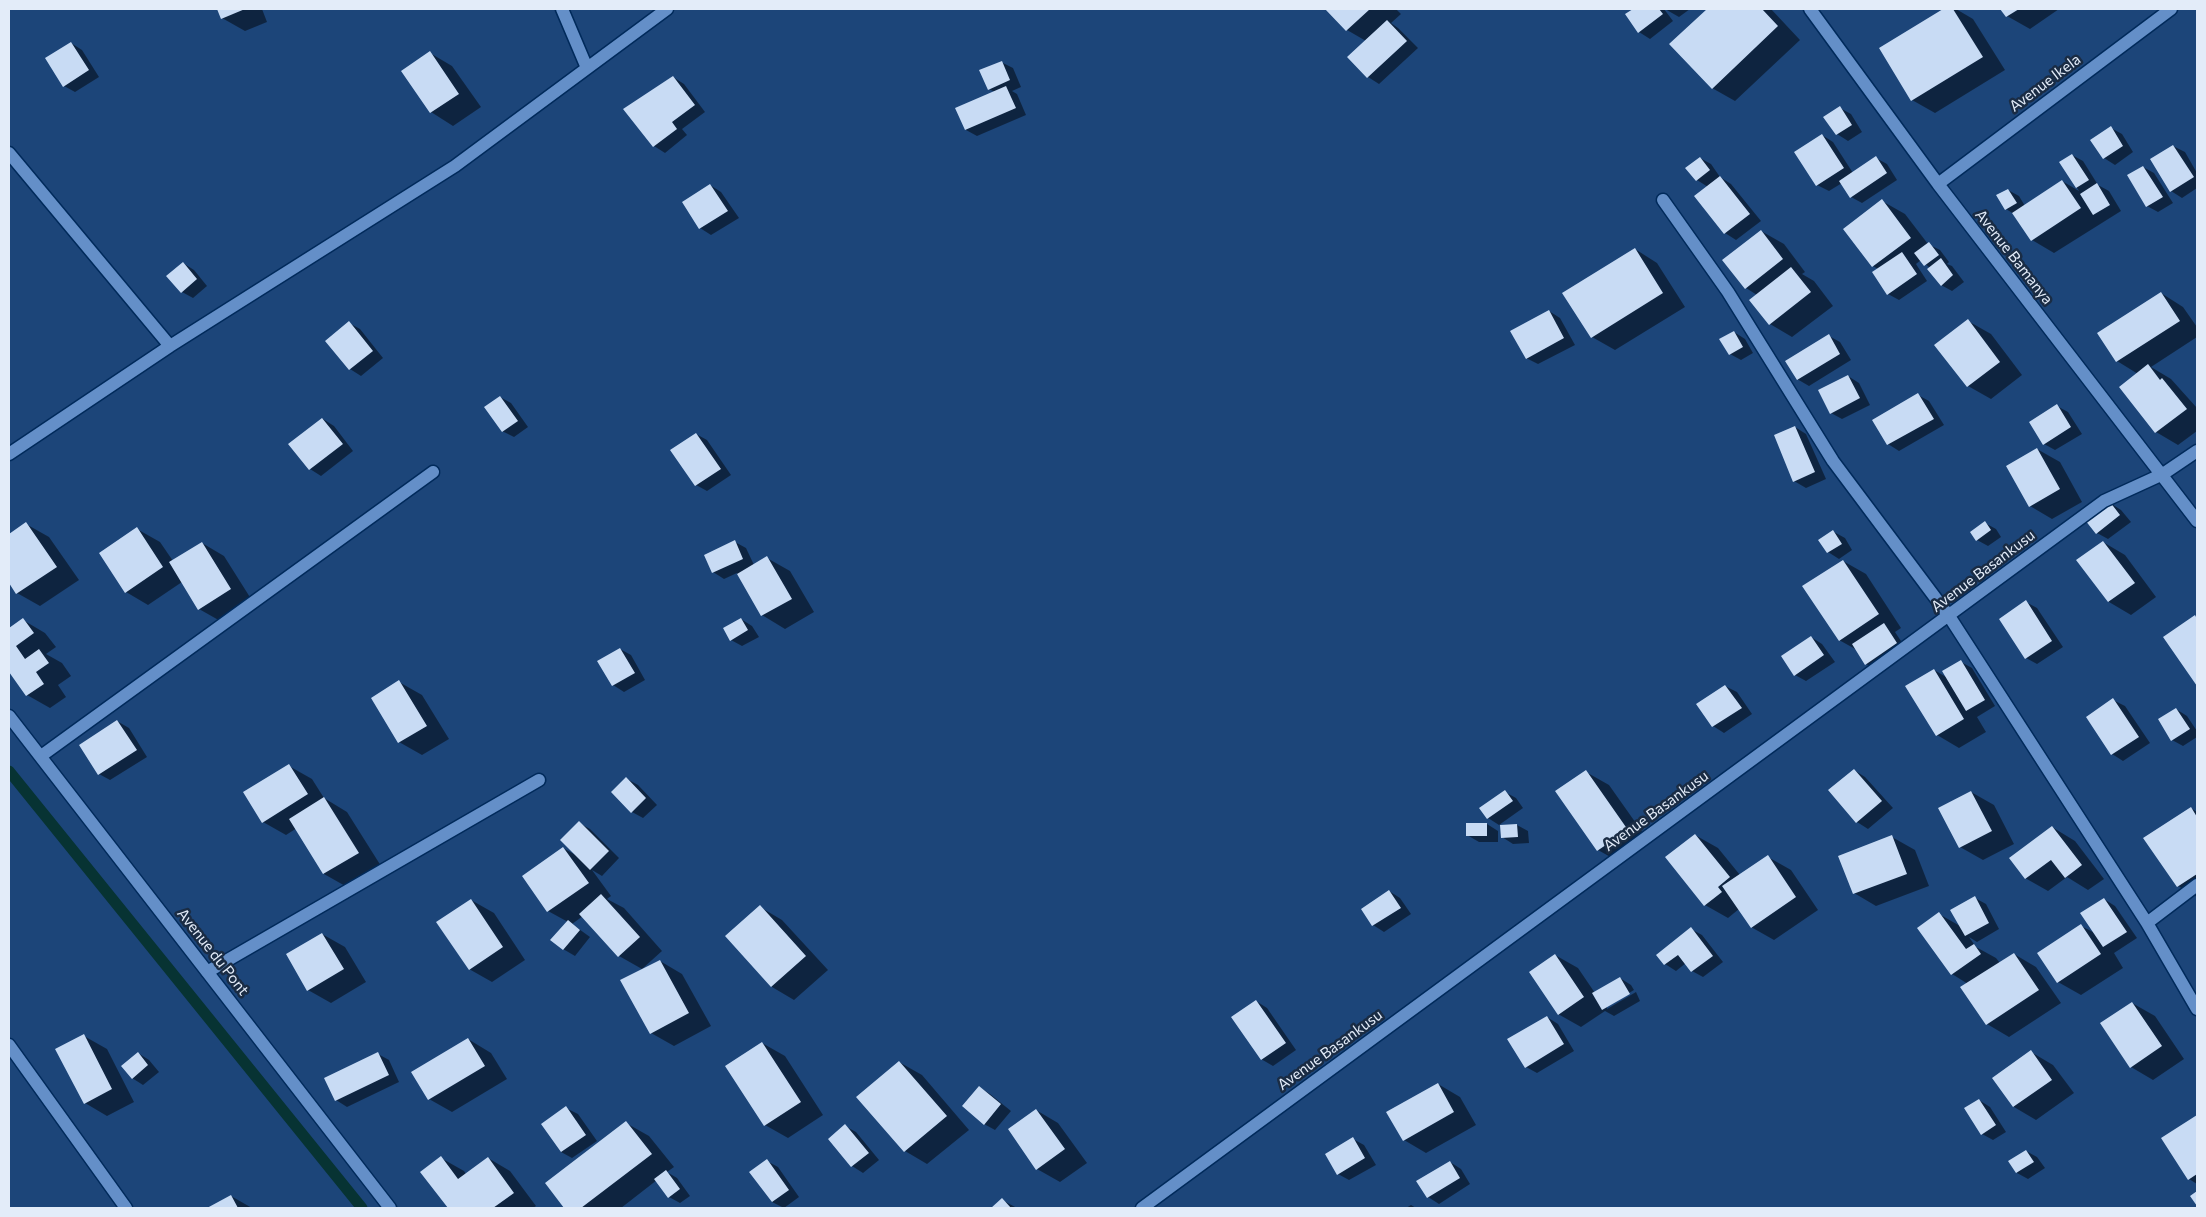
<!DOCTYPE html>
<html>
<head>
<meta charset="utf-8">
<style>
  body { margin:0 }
  #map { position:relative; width:2206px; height:1217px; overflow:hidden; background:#1c4579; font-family:Commissioner,sans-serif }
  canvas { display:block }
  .frame { position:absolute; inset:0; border:10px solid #e3ecf9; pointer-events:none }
</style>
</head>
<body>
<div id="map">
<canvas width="2206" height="1217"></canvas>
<div class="frame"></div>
</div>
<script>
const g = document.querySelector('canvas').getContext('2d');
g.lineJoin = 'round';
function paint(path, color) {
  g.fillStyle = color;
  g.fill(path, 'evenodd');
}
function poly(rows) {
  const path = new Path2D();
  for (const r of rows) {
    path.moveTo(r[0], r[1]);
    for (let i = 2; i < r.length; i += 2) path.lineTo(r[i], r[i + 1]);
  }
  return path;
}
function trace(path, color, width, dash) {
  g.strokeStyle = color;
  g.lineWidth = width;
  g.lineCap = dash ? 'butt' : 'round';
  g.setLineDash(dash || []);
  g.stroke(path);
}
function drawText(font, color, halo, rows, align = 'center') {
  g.font = font + ' Commissioner,sans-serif';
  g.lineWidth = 5;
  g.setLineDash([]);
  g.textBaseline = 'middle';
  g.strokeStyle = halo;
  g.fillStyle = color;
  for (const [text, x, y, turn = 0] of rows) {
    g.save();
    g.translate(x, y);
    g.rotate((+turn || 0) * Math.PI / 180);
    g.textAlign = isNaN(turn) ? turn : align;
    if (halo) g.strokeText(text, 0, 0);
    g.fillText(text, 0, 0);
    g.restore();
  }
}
const shadow = poly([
  [218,9,262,9,267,22,245,31,222,18],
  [1327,9,1396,9,1401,14,1391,23,1398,28,1418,48,1379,84,1368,77,1349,57,1366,41,1347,30],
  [1635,9,1664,9,1673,21,1650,39,1639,32,1627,15],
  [1665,9,1690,9,1679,17],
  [1709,9,1771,9,1800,40,1735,101,1712,88,1671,44],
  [1946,9,1956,9,1973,19,2005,70,1935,113,1912,100,1881,48],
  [2002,9,2059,9,2030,29,2007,16],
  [71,43,82,50,99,77,75,92,64,86],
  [430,53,452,66,481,107,453,126,431,112],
  [1001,62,1013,68,1021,87,1012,91,1017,94,1026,115,977,136,966,130,957,109,995,92,989,89],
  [673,77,684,84,705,112,682,129,687,135,665,153,654,146],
  [1840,108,1851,114,1862,132,1848,141,1837,134],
  [2111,128,2122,134,2133,152,2115,165,2104,158],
  [1822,135,1833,142,1853,173,1876,158,1887,164,1897,180,1862,203,1851,197,1842,183,1829,191,1817,185],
  [2173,146,2185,152,2197,173,2197,188,2182,198,2171,191],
  [2072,155,2083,161,2098,185,2109,191,2121,211,2054,253,2032,240,2014,214,2006,209,2008,190,2019,196,2025,206,2062,181,2079,191,2061,162],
  [1700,158,1711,164,1720,177,1731,184,1761,221,1736,240,1725,233,1708,187,1697,180],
  [2143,167,2154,173,2173,203,2158,212,2147,206],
  [710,185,721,192,739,218,711,235,700,228],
  [1882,201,1905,214,1928,244,1940,250,1949,262,1947,264,1952,266,1964,282,1952,291,1941,285,1930,268,1921,260,1916,264,1927,281,1899,300,1888,294,1878,269,1873,266],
  [1761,231,1784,244,1805,272,1802,274,1814,281,1833,306,1792,337,1770,324,1757,295,1746,288,1724,260],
  [1635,249,1657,263,1685,307,1615,350,1592,337],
  [183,263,194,270,207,286,193,298,182,292],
  [2161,293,2183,307,2197,327,2197,337,2151,367,2171,379,2197,408,2197,431,2178,445,2156,432,2121,387,2138,374,2117,361],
  [1549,311,1560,318,1575,345,1538,364,1526,358],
  [1968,321,1991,334,2022,375,1991,399,1968,386],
  [349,323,360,329,383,358,361,376,350,369],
  [1734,332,1745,339,1753,353,1741,360,1730,354],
  [1829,336,1840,342,1851,360,1809,386,1797,379],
  [1848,376,1859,383,1870,405,1842,419,1831,413],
  [1918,395,1929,401,1944,425,1899,451,1888,444],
  [500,397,511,403,528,427,514,437,502,431],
  [2057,406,2068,412,2082,434,2055,450,2044,444],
  [323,419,334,426,353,451,321,476,310,469],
  [1795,427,1806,434,1826,479,1806,488,1794,481],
  [696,434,707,440,731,475,707,491,696,485],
  [2037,449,2060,462,2082,502,2052,519,2030,506],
  [2110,503,2121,510,2131,522,2108,539,2097,533],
  [1985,523,1996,529,2001,537,1988,546,1977,540],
  [26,524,49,537,79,580,40,606,17,593,9,581,9,536],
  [137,529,160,542,173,561,202,543,224,556,253,602,222,622,199,609,182,582,148,605,126,592],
  [1834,532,1845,538,1852,550,1839,559,1828,552],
  [735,542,746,548,754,565,767,558,790,571,814,612,785,629,762,615,737,573,724,579,713,572],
  [2103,542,2125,555,2156,597,2131,615,2109,602,2078,560],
  [1843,561,1866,574,1901,628,1895,632,1907,650,1877,670,1866,664,1857,650,1839,640],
  [2026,602,2037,608,2063,647,2037,664,2026,658],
  [2195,617,2197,618,2197,684,2165,637],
  [741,619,752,626,759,637,742,646,731,640],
  [23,620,45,633,56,647,46,654,62,663,71,676,58,685,66,697,50,708,27,695,9,670,9,630],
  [1811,637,1822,644,1835,662,1806,681,1795,675],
  [620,649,631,655,645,680,624,692,613,685],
  [1961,662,1972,668,1995,706,1977,717,1986,732,1959,748,1937,735,1934,670,1948,678],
  [399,682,422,695,449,739,422,755,399,742],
  [1725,686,1737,692,1752,714,1724,733,1713,726,1698,704],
  [2113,700,2125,706,2150,743,2123,761,2112,754,2087,718],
  [2176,709,2187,716,2197,731,2197,737,2183,746,2172,740],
  [117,721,129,728,147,757,110,780,99,774],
  [289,766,312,779,324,798,347,812,381,866,347,887,324,874,297,828,286,835,263,822],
  [1854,770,1865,777,1893,808,1868,829,1857,822],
  [1586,772,1609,785,1650,843,1621,863,1598,850],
  [627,779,638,785,657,805,643,818,632,812],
  [1505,792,1516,798,1523,808,1499,825,1488,818],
  [1971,792,1994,805,2014,844,1983,860,1960,847],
  [2191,808,2197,812,2197,897,2178,886],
  [579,823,590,829,619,858,602,876,592,870,611,896,607,899,624,908,662,951,642,969,619,956,583,916,572,924,590,937,575,956,563,949,568,922,548,911,563,848,576,855],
  [1468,824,1487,824,1498,831,1498,842,1479,842,1467,835],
  [1517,825,1528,831,1529,843,1513,844,1502,837,1501,826],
  [2052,827,2075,841,2104,879,2088,890,2067,877,2048,891,2025,878],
  [1695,835,1718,848,1740,875,1768,857,1791,870,1818,910,1774,940,1751,927,1739,909,1728,918,1705,905,1667,857],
  [1892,837,1915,850,1929,886,1876,906,1854,893],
  [1389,891,1400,898,1411,914,1384,932,1373,925],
  [1975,898,1986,904,1999,929,1977,942,1969,937,1976,947,1996,958,2000,963,2014,954,2036,967,2061,1003,2009,1037,1987,1024,1968,984,1952,974,1939,914,1960,926],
  [2104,899,2115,906,2137,938,2114,953,2123,968,2081,995,2058,982,2081,926,2095,933],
  [471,900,494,913,525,960,492,982,469,969],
  [760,907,782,920,828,970,794,1000,772,987,727,936],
  [1691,929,1702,935,1723,962,1703,977,1692,971,1686,963,1676,971,1665,964],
  [322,934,345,947,366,982,331,1003,308,990],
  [1555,955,1578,968,1595,993,1620,978,1631,985,1634,990,1607,1006,1607,1009,1636,992,1640,1001,1614,1016,1605,1011,1581,1027,1558,1014],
  [660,961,682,974,711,1026,674,1046,651,1033],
  [1256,1001,1267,1008,1296,1050,1273,1066,1261,1059],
  [2132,1003,2155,1016,2184,1059,2153,1080,2131,1067],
  [1547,1017,1558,1024,1574,1051,1537,1073,1526,1067],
  [84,1036,107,1049,134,1102,107,1116,85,1103],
  [468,1039,491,1053,507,1079,452,1112,429,1099],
  [762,1043,785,1056,823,1115,788,1138,765,1125],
  [2031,1052,2053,1065,2074,1093,2036,1120,2014,1107,1994,1078],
  [138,1053,149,1060,159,1072,143,1085,132,1078],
  [378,1054,389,1060,399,1082,347,1107,336,1100],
  [899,1062,922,1075,969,1130,927,1164,905,1151],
  [1438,1084,1460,1097,1476,1125,1426,1153,1404,1140],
  [979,1087,990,1094,1011,1111,995,1130,984,1124],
  [1979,1100,1990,1107,2006,1132,1993,1140,1982,1134],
  [566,1108,578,1114,597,1141,572,1158,561,1152],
  [1036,1110,1058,1123,1087,1163,1060,1182,1037,1169],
  [2197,1116,2197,1184,2189,1179,2162,1138],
  [626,1123,649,1136,674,1167,667,1172,677,1178,690,1196,680,1203,669,1197,657,1180,621,1208,565,1208,546,1184],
  [845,1126,856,1132,879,1160,863,1173,852,1166,829,1139],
  [1353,1139,1364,1145,1376,1165,1349,1180,1338,1174],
  [2026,1151,2037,1157,2045,1168,2028,1179,2017,1173],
  [441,1158,464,1171,466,1174,488,1158,510,1171,536,1206,533,1208,449,1208,422,1172],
  [767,1161,778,1167,799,1197,784,1208,772,1202],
  [1450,1162,1461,1169,1470,1184,1439,1204,1428,1197],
  [231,1196,252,1208,209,1208],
  [1002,1200,1017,1208,993,1208],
  [1411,1205,1416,1208,1406,1208]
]);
const stream = poly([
  [9,771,362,1208]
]);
const building = poly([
  [217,9,245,9,221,19],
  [1325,9,1370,9,1346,31],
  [1633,9,1659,9,1663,14,1638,33,1625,14],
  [1707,9,1762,9,1778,26,1712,89,1669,44],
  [1943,9,1953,9,1983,57,1911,101,1879,48],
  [2000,9,2019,9,2006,17],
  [1387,20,1407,41,1367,78,1347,57],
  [71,42,89,70,63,87,45,58],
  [430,51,459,94,430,113,401,71],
  [1002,61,1010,80,988,90,979,70],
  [673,76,695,105,672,122,677,129,653,147,623,109],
  [1006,86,1016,108,965,130,955,108],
  [1840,106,1852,125,1836,135,1823,117],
  [2111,126,2123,146,2103,159,2090,140],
  [1822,134,1844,168,1816,186,1794,152],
  [2173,145,2194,177,2170,192,2150,159],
  [2072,154,2089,180,2076,188,2059,162],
  [1876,156,1887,173,1850,198,1839,181],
  [1700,157,1710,170,1696,181,1685,168],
  [2143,166,2163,197,2146,207,2127,175],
  [1720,176,1750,214,1724,234,1694,196],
  [2062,180,2081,208,2031,241,2012,213],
  [2097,183,2110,205,2093,215,2080,194],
  [710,184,728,211,699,229,682,202],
  [2008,189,2017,203,2005,210,1996,195],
  [1882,199,1911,238,1872,267,1843,229],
  [1761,230,1783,259,1745,289,1722,260],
  [1929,242,1939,255,1924,266,1914,253],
  [1635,248,1663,293,1591,338,1562,293],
  [1902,252,1917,274,1887,295,1872,272],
  [1941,258,1953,275,1941,286,1927,269],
  [183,262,197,279,181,293,166,276],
  [1791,267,1811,292,1769,325,1749,300],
  [2161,292,2180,321,2116,362,2097,333],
  [1549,310,1564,338,1526,359,1510,331],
  [1968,319,2000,362,1967,387,1934,345],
  [349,321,373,351,349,370,325,341],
  [1734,331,1743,347,1729,355,1719,339],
  [1829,334,1840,354,1797,380,1785,361],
  [2148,364,2160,380,2162,378,2187,409,2155,433,2119,387],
  [1848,375,1860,398,1830,414,1818,390],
  [1918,393,1934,419,1887,445,1872,420],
  [500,396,518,421,502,432,484,407],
  [2057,404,2071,427,2043,445,2029,422],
  [322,418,343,444,309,470,288,444],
  [1795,426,1815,472,1793,482,1774,435],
  [696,433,721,469,695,486,670,450],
  [2037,448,2060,489,2029,507,2006,466],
  [2110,502,2120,515,2096,534,2085,520],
  [1985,521,1991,530,1976,541,1970,532],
  [26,522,57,567,16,594,9,583,9,534],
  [137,527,163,567,125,593,99,553],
  [1833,530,1842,544,1827,553,1818,540],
  [735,540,743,559,712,573,704,555],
  [2103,541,2135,583,2108,602,2076,560],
  [202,542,231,589,198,610,169,562],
  [767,556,792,599,761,616,737,574],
  [1843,560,1879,614,1839,641,1802,586],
  [2026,600,2052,641,2025,659,1999,619],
  [2195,615,2197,619,2197,686,2163,637],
  [23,618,34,633,16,646,25,659,39,649,49,663,36,672,44,684,26,696,9,672,9,628],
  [741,618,748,630,730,641,723,628],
  [1884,623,1897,643,1865,665,1852,644],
  [1811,636,1824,655,1794,676,1781,656],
  [620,648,635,673,612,686,597,661],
  [1961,660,1985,700,1966,711,1942,671],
  [1934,669,1964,719,1936,736,1905,686],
  [399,680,427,726,398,743,371,698],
  [1725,685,1742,708,1712,727,1696,704],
  [2113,698,2139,737,2111,755,2086,717],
  [2176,708,2190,729,2171,741,2158,719],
  [117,720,137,750,98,775,79,745],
  [289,764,308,794,262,823,243,792],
  [1854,769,1882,801,1856,823,1828,790],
  [1586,770,1628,830,1597,851,1555,791],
  [626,777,646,798,631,813,611,792],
  [1505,790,1513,801,1487,819,1479,808],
  [1971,791,1992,831,1959,848,1938,808],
  [324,797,359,853,323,874,289,819],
  [2191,807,2197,817,2197,874,2177,887,2143,838],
  [579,821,609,851,590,870,560,840],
  [1466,823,1487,823,1487,836,1466,836],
  [1517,824,1518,837,1501,838,1500,825],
  [2052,826,2082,865,2065,878,2051,860,2025,879,2009,858],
  [1695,834,1730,877,1718,887,1722,892,1704,906,1665,857],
  [1892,835,1907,874,1853,894,1838,856],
  [563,847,589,883,547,912,522,876],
  [1768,855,1796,897,1751,928,1722,886],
  [1389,890,1401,908,1372,926,1361,909],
  [601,894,640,937,618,957,579,914],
  [1975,896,1989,923,1965,936,1950,910],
  [2104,898,2127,932,2103,947,2080,913],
  [471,899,503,947,469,970,436,922],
  [760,905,806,956,771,987,725,936],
  [1939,912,1966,949,1974,944,1981,954,1951,975,1917,928],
  [568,920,580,930,563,950,550,940],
  [2081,924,2101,954,2057,983,2037,953],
  [1691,927,1713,956,1691,972,1678,955,1664,965,1656,955],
  [322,933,344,969,307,991,286,954],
  [2014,953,2039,990,1986,1025,1960,987],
  [1555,954,1584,997,1558,1015,1529,972],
  [660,960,689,1013,650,1034,620,980],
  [1620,977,1630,994,1602,1010,1592,993],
  [1256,1000,1286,1043,1261,1060,1231,1017],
  [2132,1002,2162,1046,2130,1068,2100,1023],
  [1547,1016,1564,1044,1525,1068,1507,1039],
  [84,1034,112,1089,84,1104,55,1049],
  [468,1038,485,1066,428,1100,411,1072],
  [762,1042,801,1102,764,1126,725,1066],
  [2031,1050,2052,1080,2013,1107,1992,1078],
  [138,1052,148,1065,132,1079,121,1066],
  [378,1052,389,1075,335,1101,324,1078],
  [899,1061,947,1116,904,1152,856,1097],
  [1438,1083,1454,1112,1403,1141,1386,1112],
  [979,1086,1001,1104,984,1125,962,1106],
  [1979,1099,1996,1125,1981,1135,1964,1108],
  [566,1106,586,1135,561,1152,541,1124],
  [1036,1109,1065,1149,1036,1170,1008,1129],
  [2197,1115,2197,1174,2188,1180,2161,1138],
  [626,1121,652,1154,581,1208,564,1208,545,1183],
  [845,1124,869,1153,851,1167,828,1139],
  [1353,1137,1365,1158,1337,1175,1325,1154],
  [2026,1150,2034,1162,2016,1173,2008,1161],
  [441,1156,458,1179,488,1157,514,1193,493,1208,448,1208,420,1172],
  [767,1159,789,1190,772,1202,749,1172],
  [1450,1161,1460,1178,1427,1198,1416,1181],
  [666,1170,680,1189,668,1198,654,1179],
  [2197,1191,2197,1206,2190,1196],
  [231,1195,238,1208,207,1208],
  [1002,1198,1011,1208,991,1208]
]);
const lane = poly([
  [1663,200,1728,292,1833,461,1949,616],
  [41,756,433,472]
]);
const street = poly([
  [562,9,587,68],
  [1810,9,1938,184,2197,521],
  [9,153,170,346],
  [1938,184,2171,9],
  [9,454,170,346,455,166,667,9],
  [1949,616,2147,923,2197,1009],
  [9,716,390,1208],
  [2147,923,2197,885],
  [207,972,539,780],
  [9,1045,126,1208],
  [1142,1208,2104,501,2163,474,2197,451]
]);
const streetNames = [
  ["Avenue Ikela",2045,83,-37],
  ["Avenue Bamanya",2014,257,52],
  ["Avenue Basankusu",1983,571,-37],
  ["Avenue Basankusu",1656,811,-36],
  ["Avenue du Pont",213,952,52],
  ["Avenue Basankusu",1330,1050,-36]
];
paint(shadow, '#0007');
trace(stream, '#073333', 11);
paint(building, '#c8dbf4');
trace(lane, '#002a5b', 15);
trace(street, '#002a5b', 15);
trace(lane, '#648fc8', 12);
trace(street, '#648fc8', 12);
drawText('15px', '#e3ecf9', '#1a2c44', streetNames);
</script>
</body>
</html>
